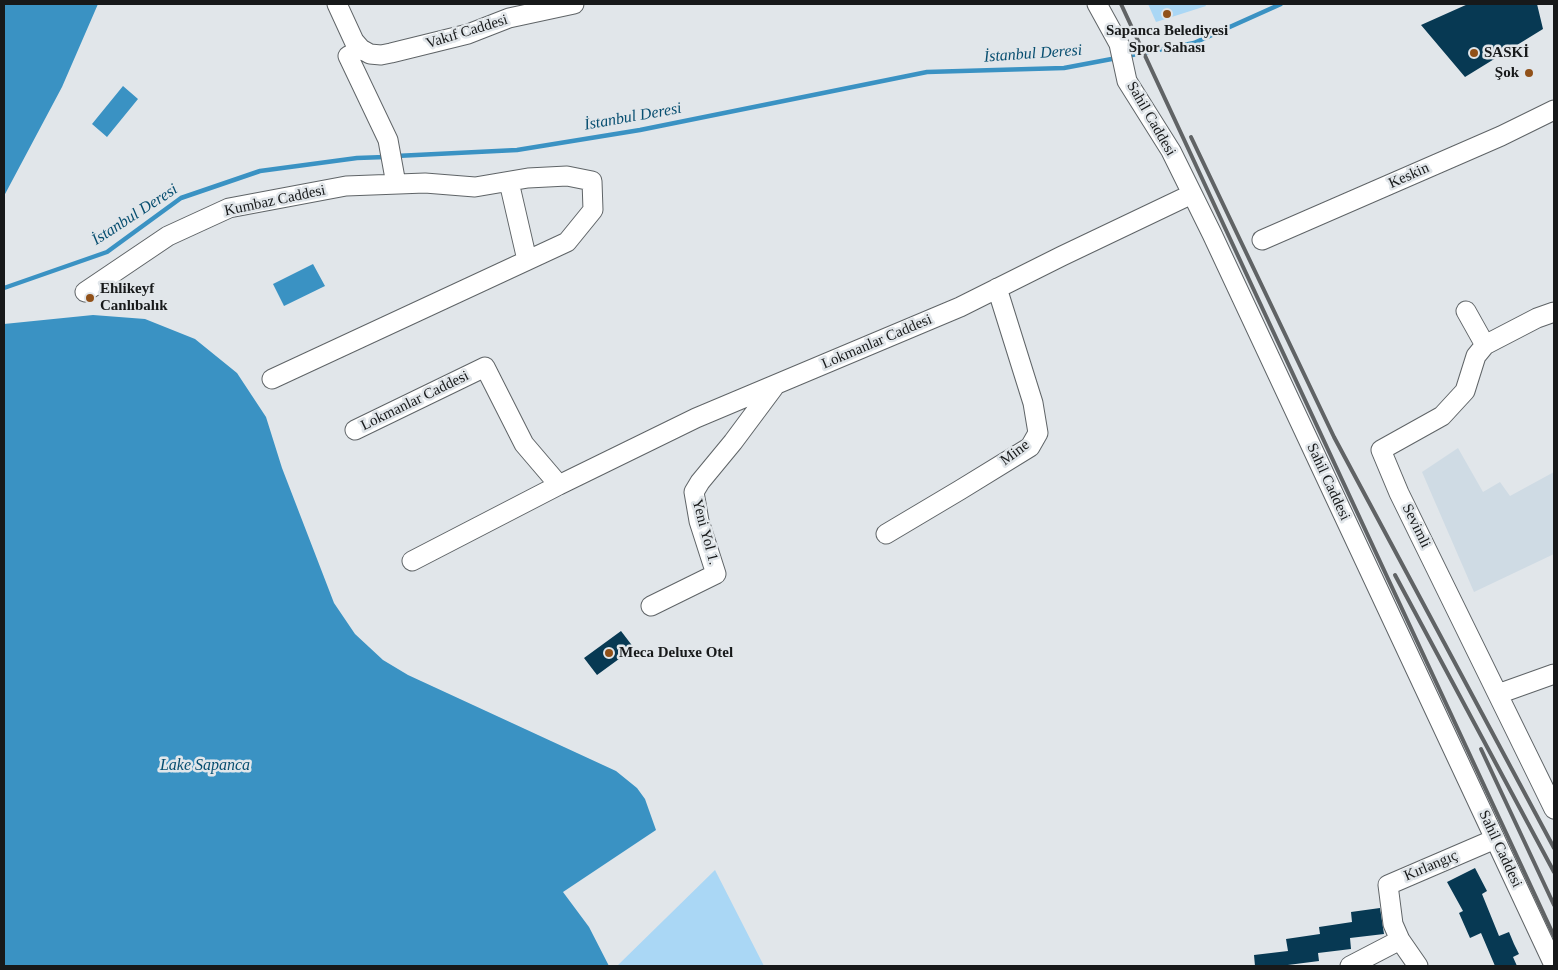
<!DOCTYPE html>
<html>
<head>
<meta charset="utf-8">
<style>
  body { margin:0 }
  #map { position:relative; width:1558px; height:970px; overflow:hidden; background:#e1e6ea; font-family:"Times New Roman",serif }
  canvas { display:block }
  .frame { position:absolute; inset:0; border:5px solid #17191a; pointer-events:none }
</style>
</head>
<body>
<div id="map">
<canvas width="1558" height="970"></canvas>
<div class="frame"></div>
</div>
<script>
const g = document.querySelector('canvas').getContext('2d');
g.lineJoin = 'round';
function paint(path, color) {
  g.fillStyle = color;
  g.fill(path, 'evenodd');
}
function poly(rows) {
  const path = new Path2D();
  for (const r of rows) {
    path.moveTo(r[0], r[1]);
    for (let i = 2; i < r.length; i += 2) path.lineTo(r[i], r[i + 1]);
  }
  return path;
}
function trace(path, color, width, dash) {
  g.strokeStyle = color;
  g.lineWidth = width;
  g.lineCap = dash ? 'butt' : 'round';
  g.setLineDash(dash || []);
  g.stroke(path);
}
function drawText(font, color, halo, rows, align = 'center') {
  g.font = font + ' "Times New Roman",serif';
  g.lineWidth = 5;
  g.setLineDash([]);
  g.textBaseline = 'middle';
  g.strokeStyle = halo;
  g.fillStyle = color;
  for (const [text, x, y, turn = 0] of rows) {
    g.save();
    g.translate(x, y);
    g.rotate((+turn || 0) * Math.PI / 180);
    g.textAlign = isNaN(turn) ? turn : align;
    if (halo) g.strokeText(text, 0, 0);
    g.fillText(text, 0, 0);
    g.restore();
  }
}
const built = poly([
  [1458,448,1483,492,1500,482,1510,496,1554,472,1554,554,1474,592,1422,472]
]);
const green = poly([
  [1148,4,1205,4,1206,6,1156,22],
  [715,870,764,966,617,966]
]);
const water = poly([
  [4,4,98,4,62,87,4,196],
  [123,86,138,99,107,137,92,124],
  [313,264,325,286,284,306,273,284],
  [93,315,145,319,195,339,237,373,266,417,282,468,334,603,355,634,383,660,408,675,616,771,637,788,645,799,656,830,563,892,589,927,609,966,4,966,4,324]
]);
const stream = poly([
  [1127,56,1194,43,1281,4],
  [396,156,517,150,640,130,927,72,1064,68,1117,58],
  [4,288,107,252,181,198,260,171,357,158,385,157]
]);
const building = poly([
  [1468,4,1537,4,1543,29,1465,77,1421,25],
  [621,631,634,648,597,675,584,658],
  [1475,868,1487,891,1482,894,1499,936,1509,932,1514,944,1519,954,1513,957,1517,966,1495,966,1481,933,1470,938,1459,913,1463,911,1447,882],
  [1380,908,1384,934,1350,938,1351,949,1318,953,1319,961,1280,966,1255,966,1254,955,1288,951,1286,939,1320,934,1319,927,1352,922,1351,912]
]);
const minor = poly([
  [337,4,354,41,361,49,370,54,381,55,391,53,468,34,509,18,574,4],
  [1097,4,1119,44,1127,81,1171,151,1212,234,1554,965],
  [361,49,348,56,388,140,396,184],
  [509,182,527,260],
  [1262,240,1501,136,1554,110],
  [85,292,168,236,229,208,346,186,425,183,475,187,528,178,567,176,592,181,593,210,567,242,272,379],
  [1466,311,1485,345],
  [1554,312,1537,318,1485,345,1476,356,1465,391,1442,416,1381,450,1399,493,1554,809],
  [355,430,485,367,524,444,559,485],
  [886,534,960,490,1030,447,1038,433,1033,403,997,288],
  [412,561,559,485,696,418,960,307,1062,256,1192,194],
  [651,606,716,574,699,521,694,492,700,482,733,442,774,387],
  [1498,694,1554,674],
  [1350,966,1400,940],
  [1418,966,1400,940,1393,924,1388,885,1495,839]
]);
const rail = poly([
  [1121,4,1554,936],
  [1191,137,1334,437,1554,848],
  [1395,575,1554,872],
  [1481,749,1554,905]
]);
const markers = [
  [1167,14,5,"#915119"],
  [1474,53,5,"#915119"],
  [1529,73,5,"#915119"],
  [90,298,5,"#915119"],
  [609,653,5,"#915119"]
];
const poiNames = [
  ["Sapanca Belediyesi",1167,31,"center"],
  ["Spor Sahası",1167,48,"center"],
  ["SASKİ",1484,53],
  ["Şok",1519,73,"right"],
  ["Ehlikeyf",100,289],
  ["Canlıbalık",100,306],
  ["Meca Deluxe Otel",619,653]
];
const streetNames = [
  ["Vakıf Caddesi",467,32,-17],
  ["Sahil Caddesi",1151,119,60],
  ["Keskin",1409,176,-24],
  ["Kumbaz Caddesi",275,201,-12],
  ["Lokmanlar Caddesi",877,342,-23],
  ["Lokmanlar Caddesi",415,401,-26],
  ["Mine",1015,453,-37],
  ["Sahil Caddesi",1328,482,65],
  ["Sevimli",1416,526,64],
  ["Yeni Yol 1.",705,532,75],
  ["Sahil Caddesi",1500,849,65],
  ["Kırlangıç",1431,866,-23]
];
const waterNames = [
  ["İstanbul Deresi",1033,54,-4],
  ["İstanbul Deresi",633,117,-10],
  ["İstanbul Deresi",135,215,-33],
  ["Lake Sapanca",205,766]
];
paint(built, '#cfdbe4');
paint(green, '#aad7f5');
paint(water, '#3a92c3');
trace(stream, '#3a92c3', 4.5);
paint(building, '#073953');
trace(minor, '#5f6467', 21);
trace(minor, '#fff', 19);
trace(rail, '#606365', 4);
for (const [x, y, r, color] of markers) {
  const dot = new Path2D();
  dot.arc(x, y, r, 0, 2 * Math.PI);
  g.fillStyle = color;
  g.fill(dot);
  trace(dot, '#e1e6ea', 2);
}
drawText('bold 15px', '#17191a', '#e1e6ea', poiNames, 'left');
drawText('15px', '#17191a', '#e1e6ea', streetNames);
drawText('italic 16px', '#074e70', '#e1e6ea', waterNames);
</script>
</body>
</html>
